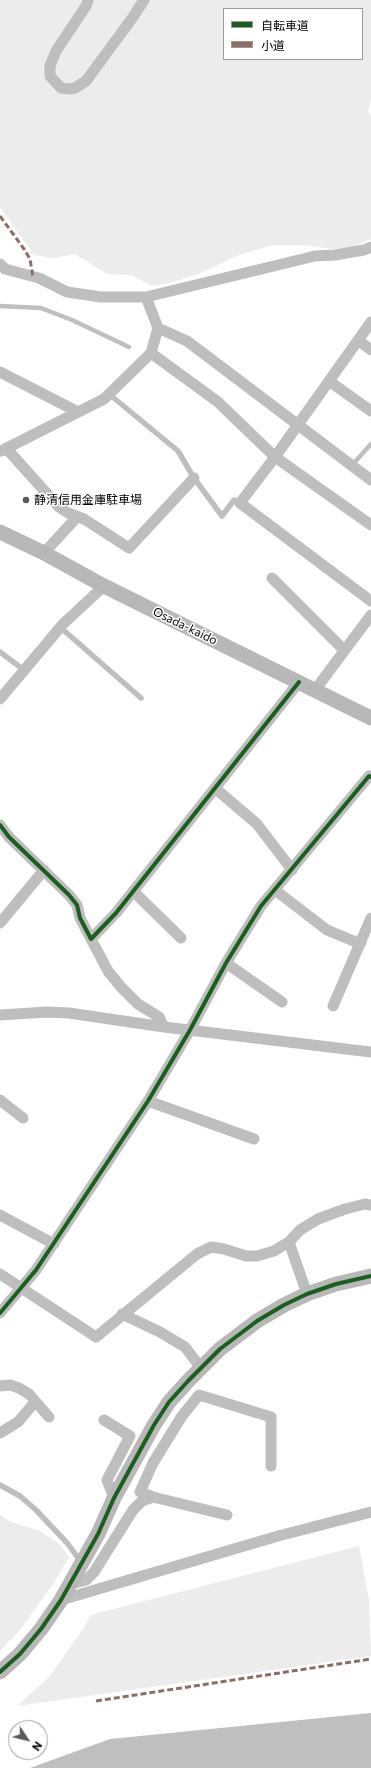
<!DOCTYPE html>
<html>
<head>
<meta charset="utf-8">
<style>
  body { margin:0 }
  #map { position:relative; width:371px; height:1768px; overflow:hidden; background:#fff; font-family:Commissioner,"Noto Sans JP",sans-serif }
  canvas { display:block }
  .legend { position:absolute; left:223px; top:8px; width:140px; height:52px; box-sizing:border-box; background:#fff; border:1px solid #999; margin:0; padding:5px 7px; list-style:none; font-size:12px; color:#000 }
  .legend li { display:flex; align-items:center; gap:8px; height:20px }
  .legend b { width:20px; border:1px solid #999 }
  .north { position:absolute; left:8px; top:1720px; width:40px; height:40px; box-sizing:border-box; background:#fff; border:1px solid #999; border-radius:50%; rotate:125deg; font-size:11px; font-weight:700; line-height:16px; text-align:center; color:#000 }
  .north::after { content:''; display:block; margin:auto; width:14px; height:18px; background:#595959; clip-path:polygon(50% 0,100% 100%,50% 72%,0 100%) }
</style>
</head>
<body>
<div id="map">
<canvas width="371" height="1768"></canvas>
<ul class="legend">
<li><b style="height:5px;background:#1b5e20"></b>自転車道</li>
<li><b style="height:5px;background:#8d6e63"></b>小道</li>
</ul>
<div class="north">N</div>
</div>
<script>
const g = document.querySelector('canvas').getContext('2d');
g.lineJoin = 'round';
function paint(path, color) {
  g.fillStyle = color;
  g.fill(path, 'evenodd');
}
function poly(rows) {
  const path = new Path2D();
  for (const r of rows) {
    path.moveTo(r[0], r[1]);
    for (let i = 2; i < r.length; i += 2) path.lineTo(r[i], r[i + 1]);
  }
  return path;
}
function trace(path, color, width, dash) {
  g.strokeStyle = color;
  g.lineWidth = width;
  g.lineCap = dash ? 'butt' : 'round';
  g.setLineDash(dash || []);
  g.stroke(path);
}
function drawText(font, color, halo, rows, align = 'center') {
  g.font = font + ' Commissioner,"Noto Sans JP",sans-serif';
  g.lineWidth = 3;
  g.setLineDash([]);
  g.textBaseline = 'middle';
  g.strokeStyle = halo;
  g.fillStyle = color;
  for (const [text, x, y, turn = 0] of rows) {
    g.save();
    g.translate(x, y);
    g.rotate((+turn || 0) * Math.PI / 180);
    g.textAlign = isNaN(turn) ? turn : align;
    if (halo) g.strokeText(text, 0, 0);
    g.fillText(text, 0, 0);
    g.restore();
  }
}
const green = poly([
  [0,0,371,0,371,98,368,111,371,117,371,239,352,247,333,249,303,245,273,245,239,255,198,274,170,283,152,286,131,275,107,274,75,254,54,258,34,255,0,207],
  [224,9,362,9,362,59,224,59],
  [0,1515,11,1522,40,1531,61,1545,69,1557,54,1583,20,1630,0,1651],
  [359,1546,369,1600,371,1656,17,1706,50,1676,86,1624,90,1615]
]);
const water = poly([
  [371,1713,371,1768,30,1768,110,1739]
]);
const stream = poly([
  [0,306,41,308,72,320,129,347],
  [354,463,371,444]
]);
const lane = poly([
  [109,394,178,451,194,478,222,516,234,500,240,503],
  [60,627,141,698],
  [0,652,24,670],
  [0,1485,20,1496,36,1510,68,1544,81,1562]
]);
const street = poly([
  [88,0,86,6,56,51,50,66,50,76,61,88,69,89,75,88,86,81,133,17,144,0],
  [0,264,5,269,39,278,67,292,101,297,146,297,315,256,335,255,364,250,371,247],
  [371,322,275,457,240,503,371,601],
  [158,328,187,341,371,480],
  [358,340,371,350],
  [151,353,218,402,275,457,371,525],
  [0,372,78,412],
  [329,381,371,411],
  [6,448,59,507,68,513,84,519,129,548,194,478],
  [1,451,104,399,151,353,158,328,146,297],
  [44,553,77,517],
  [272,578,344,650],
  [315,690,371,615],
  [0,699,63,624,104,586],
  [216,789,257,824,292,870],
  [0,825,9,837,69,895,77,905,80,918,91,939,116,913,299,682],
  [275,890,327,930,356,942,361,943],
  [133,891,181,938],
  [0,923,44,870],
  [91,939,108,971,120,986,138,1004,159,1017,164,1027],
  [226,963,282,1002],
  [333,1006,371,918],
  [0,1015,47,1012,69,1013,164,1027,371,1052],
  [0,1100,23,1118],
  [148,1101,254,1139],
  [0,1215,54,1244],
  [289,1242,307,1294],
  [0,1274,96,1337,197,1254,211,1247,224,1249,246,1256,257,1256,274,1251,289,1242,300,1230,318,1219,345,1209,365,1204,371,1205],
  [0,1313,36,1270,148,1101,190,1030,226,963,261,906,369,776,371,777],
  [122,1314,160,1332,185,1347,201,1368],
  [0,1386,10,1385,19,1388,29,1394,49,1417],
  [104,1420,130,1436,107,1480,114,1498],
  [0,1433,18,1422,35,1402],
  [153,1497,140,1492,153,1463,169,1437,182,1416,199,1395,271,1417,271,1466],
  [71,1584,86,1580,94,1572,133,1510,142,1501,153,1497,227,1515],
  [61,1600,278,1536,371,1512]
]);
const secondary = poly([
  [0,532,44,553,104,586,371,718],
  [0,1672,20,1654,41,1629,61,1600,98,1534,114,1498,154,1425,169,1402,188,1381,220,1349,257,1321,284,1305,307,1294,336,1284,371,1276]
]);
const quiet = poly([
  [0,216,24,249,30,259,33,277],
  [96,1701,371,1659]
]);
const cycleway = poly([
  [0,825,9,837,69,895,77,905,80,918,91,939,116,913,299,682],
  [0,1313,36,1270,148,1101,190,1030,226,963,261,906,369,776,371,777],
  [0,1672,20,1654,41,1629,61,1600,98,1534,114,1498,154,1425,169,1402,188,1381,220,1349,257,1321,284,1305,307,1294,336,1284,371,1276]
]);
const markers = [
  [26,500,4,"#595959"]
];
const poiNames = [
  ["静清信用金庫駐車場",34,500]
];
const streetNames = [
  ["Osada-kaido",185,626,26]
];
paint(green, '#ececec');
paint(water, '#bfbfbf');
trace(stream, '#bfbfbf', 4.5);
trace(lane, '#bebebe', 5.5);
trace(street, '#bebebe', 11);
trace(secondary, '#b8b8b8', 15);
trace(quiet, '#8d6e63', 3, [6, 3]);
trace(cycleway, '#1b5e20', 4);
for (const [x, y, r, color] of markers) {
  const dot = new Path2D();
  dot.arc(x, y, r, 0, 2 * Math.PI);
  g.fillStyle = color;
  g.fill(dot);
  trace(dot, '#fff', 1.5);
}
drawText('12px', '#000', '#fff', poiNames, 'left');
drawText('12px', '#000', '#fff', streetNames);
</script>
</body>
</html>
